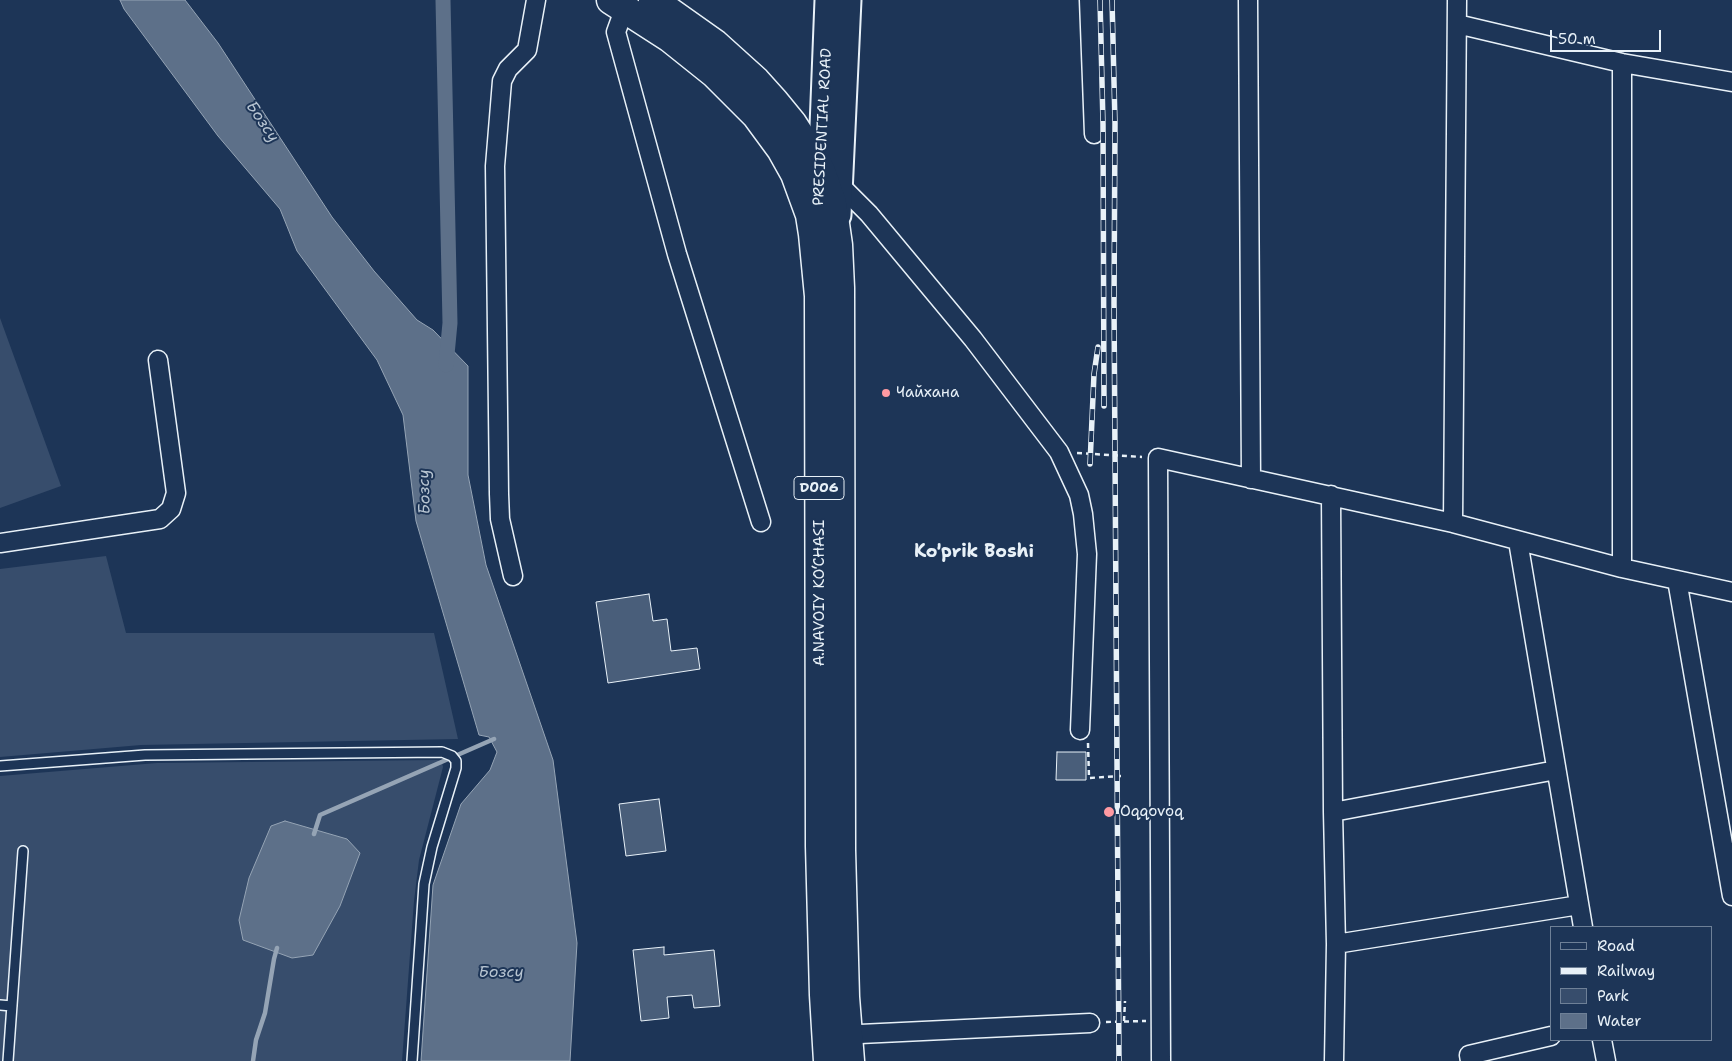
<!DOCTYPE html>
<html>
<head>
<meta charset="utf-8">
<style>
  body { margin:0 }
  #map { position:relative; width:1732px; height:1061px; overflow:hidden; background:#1d3557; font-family:"Shantell Sans",sans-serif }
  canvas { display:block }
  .legend { position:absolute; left:1550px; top:926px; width:162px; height:115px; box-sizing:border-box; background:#1d3557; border:1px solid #6e8097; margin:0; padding:6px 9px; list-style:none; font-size:15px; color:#e8f1f8 }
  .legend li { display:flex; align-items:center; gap:10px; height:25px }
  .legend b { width:25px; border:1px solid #6e8097 }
  .scale { position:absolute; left:1550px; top:30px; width:111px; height:22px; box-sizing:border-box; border:2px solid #e8f1f8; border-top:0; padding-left:6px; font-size:15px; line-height:18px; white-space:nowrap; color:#e8f1f8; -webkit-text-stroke:4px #1d3557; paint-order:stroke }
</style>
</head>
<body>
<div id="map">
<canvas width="1732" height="1061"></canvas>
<ul class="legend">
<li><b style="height:6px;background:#1d3557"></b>Road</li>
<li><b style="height:6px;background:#e8f1f8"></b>Railway</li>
<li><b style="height:14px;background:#374d6c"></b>Park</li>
<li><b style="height:14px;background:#5d7089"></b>Water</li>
</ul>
<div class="scale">50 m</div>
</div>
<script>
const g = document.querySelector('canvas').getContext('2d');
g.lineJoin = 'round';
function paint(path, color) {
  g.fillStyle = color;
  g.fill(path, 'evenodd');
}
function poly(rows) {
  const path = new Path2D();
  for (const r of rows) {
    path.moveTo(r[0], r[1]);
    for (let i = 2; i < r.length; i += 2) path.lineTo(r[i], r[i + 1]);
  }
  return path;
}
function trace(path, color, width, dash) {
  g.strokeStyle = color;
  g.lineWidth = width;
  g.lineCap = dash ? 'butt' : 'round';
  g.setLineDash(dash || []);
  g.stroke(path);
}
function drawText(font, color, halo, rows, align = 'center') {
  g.font = font + ' "Shantell Sans",sans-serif';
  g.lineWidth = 4;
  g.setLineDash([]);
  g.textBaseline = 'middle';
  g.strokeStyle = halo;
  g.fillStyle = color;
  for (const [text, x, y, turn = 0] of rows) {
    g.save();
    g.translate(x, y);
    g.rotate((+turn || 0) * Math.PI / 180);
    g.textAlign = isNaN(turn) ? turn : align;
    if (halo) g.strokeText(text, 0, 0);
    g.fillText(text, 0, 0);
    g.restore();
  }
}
const green = poly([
  [0,318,61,486,0,508],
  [106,556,126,633,434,633,458,739,141,745,0,757,0,569],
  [438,760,442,762,443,767,419,860,414,901,402,1061,0,1061,0,776,157,763]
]);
const water = poly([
  [120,0,185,0,218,43,332,217,374,271,417,320,433,330,468,366,468,475,486,565,553,760,577,943,570,1061,421,1061,433,885,461,804,490,770,497,752,489,737,479,735,416,521,403,415,377,360,297,251,280,209,218,136,124,9,120,0],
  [285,821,347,839,360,853,340,906,313,955,292,958,243,940,239,920,249,878,271,826,285,821]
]);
const stream = poly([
  [314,834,320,815,494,739],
  [253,1061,256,1040,265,1013,274,959,277,948]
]);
const canal = poly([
  [443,0,450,323,446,365]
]);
const building = poly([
  [649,594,653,621,667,619,671,651,697,648,700,669,608,683,596,602,649,594],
  [1057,752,1086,752,1086,780,1056,780,1057,752],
  [659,799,666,851,626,856,619,804,659,799],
  [664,947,664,955,714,950,720,1006,694,1008,692,995,667,997,669,1018,641,1021,633,950,664,947]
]);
const path = poly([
  [1077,453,1142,457],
  [1088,743,1089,778,1121,776],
  [1124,1021,1125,1001],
  [1106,1022,1146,1021]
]);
const lane = poly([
  [0,766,145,755,442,752,452,756,456,761,456,768,432,847,424,884,412,1061],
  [0,1005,12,1006],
  [8,1061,23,851]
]);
const street = poly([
  [1089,0,1094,134],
  [1248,0,1251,479],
  [625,7,616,32,677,254,761,522],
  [1457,24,1622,63,1732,82],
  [835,180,869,214,973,339,1059,452,1072,480,1079,495,1083,514,1087,554,1080,730],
  [1331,495,1333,812,1336,944,1334,1061],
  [1453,523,1457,0],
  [1518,541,1583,927],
  [0,543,160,519,171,509,176,493,158,360],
  [1622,568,1622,63],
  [513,576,500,519,499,494,495,166,502,81,508,69,527,50,536,0],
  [1677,580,1732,896],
  [1333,812,1556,770],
  [1336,944,1579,905],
  [839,1035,1090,1023],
  [1602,1040,1606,1061],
  [1161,1061,1158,458,1453,523,1622,568,1732,592],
  [1470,1061,1469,1055,1551,1036]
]);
const secondary = poly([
  [821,177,828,0],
  [838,215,848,0]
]);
const primary = poly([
  [611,0,670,38,715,74,756,115,781,149,795,174,810,215,813,234,819,296,820,846,824,995,828,1061],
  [653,0,715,44,756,81,774,101,792,123,814,157,821,171,832,203,838,245,840,288,841,850,845,997,850,1061]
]);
const rail = poly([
  [1100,0,1103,124,1104,406],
  [1112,0,1115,123,1114,303,1119,1061],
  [1090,464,1094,374,1098,347]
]);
const markers = [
  [886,393,5,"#ff9aa2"],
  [1109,812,6,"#ff9aa2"]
];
const shields = [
  [819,488,50]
];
const shieldNames = [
  ["D006",819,488]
];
const streetNames = [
  ["PRESIDENTIAL ROAD",823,127,-87],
  ["A.NAVOIY KO‘CHASI",820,593,-90]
];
const poiNames = [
  ["Чайхана",896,393],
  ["Oqqovoq",1120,812]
];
const waterNames = [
  ["Бозсу",262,122,56],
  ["Бозсу",425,492,-91],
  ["Бозсу",501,973]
];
const quarterNames = [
  ["Ko'prik Boshi",974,552]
];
paint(green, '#374d6c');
paint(water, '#5d7089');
trace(water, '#95a4b5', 1);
trace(stream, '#95a4b5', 4.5);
trace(canal, '#5d7089', 15);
paint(building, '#495e7a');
trace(building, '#e8f1f8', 1);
trace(lane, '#e8f1f8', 12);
trace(street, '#e8f1f8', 21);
trace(secondary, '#e8f1f8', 29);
trace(primary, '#e8f1f8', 31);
trace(path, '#e8f1f8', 2.5, [5, 4]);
trace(lane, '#1d3557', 9);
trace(street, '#1d3557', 18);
trace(secondary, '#1d3557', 25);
trace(primary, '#1d3557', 28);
trace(rail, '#e8f1f8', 5.5);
trace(rail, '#1d3557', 4, [11]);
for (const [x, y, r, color] of markers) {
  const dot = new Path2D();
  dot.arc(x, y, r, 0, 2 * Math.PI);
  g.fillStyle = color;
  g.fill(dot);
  trace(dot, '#1d3557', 2);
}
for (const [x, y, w] of shields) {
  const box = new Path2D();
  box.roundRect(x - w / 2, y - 11.5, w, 23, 4);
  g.fillStyle = '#1d3557';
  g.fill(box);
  trace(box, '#e8f1f8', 1);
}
drawText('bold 14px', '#e8f1f8', null, shieldNames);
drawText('15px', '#e8f1f8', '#1d3557', streetNames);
drawText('15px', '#e8f1f8', '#1d3557', poiNames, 'left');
drawText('italic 16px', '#b7c4d1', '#1d3557', waterNames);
drawText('bold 18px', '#e8f1f8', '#1d3557', quarterNames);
</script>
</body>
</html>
